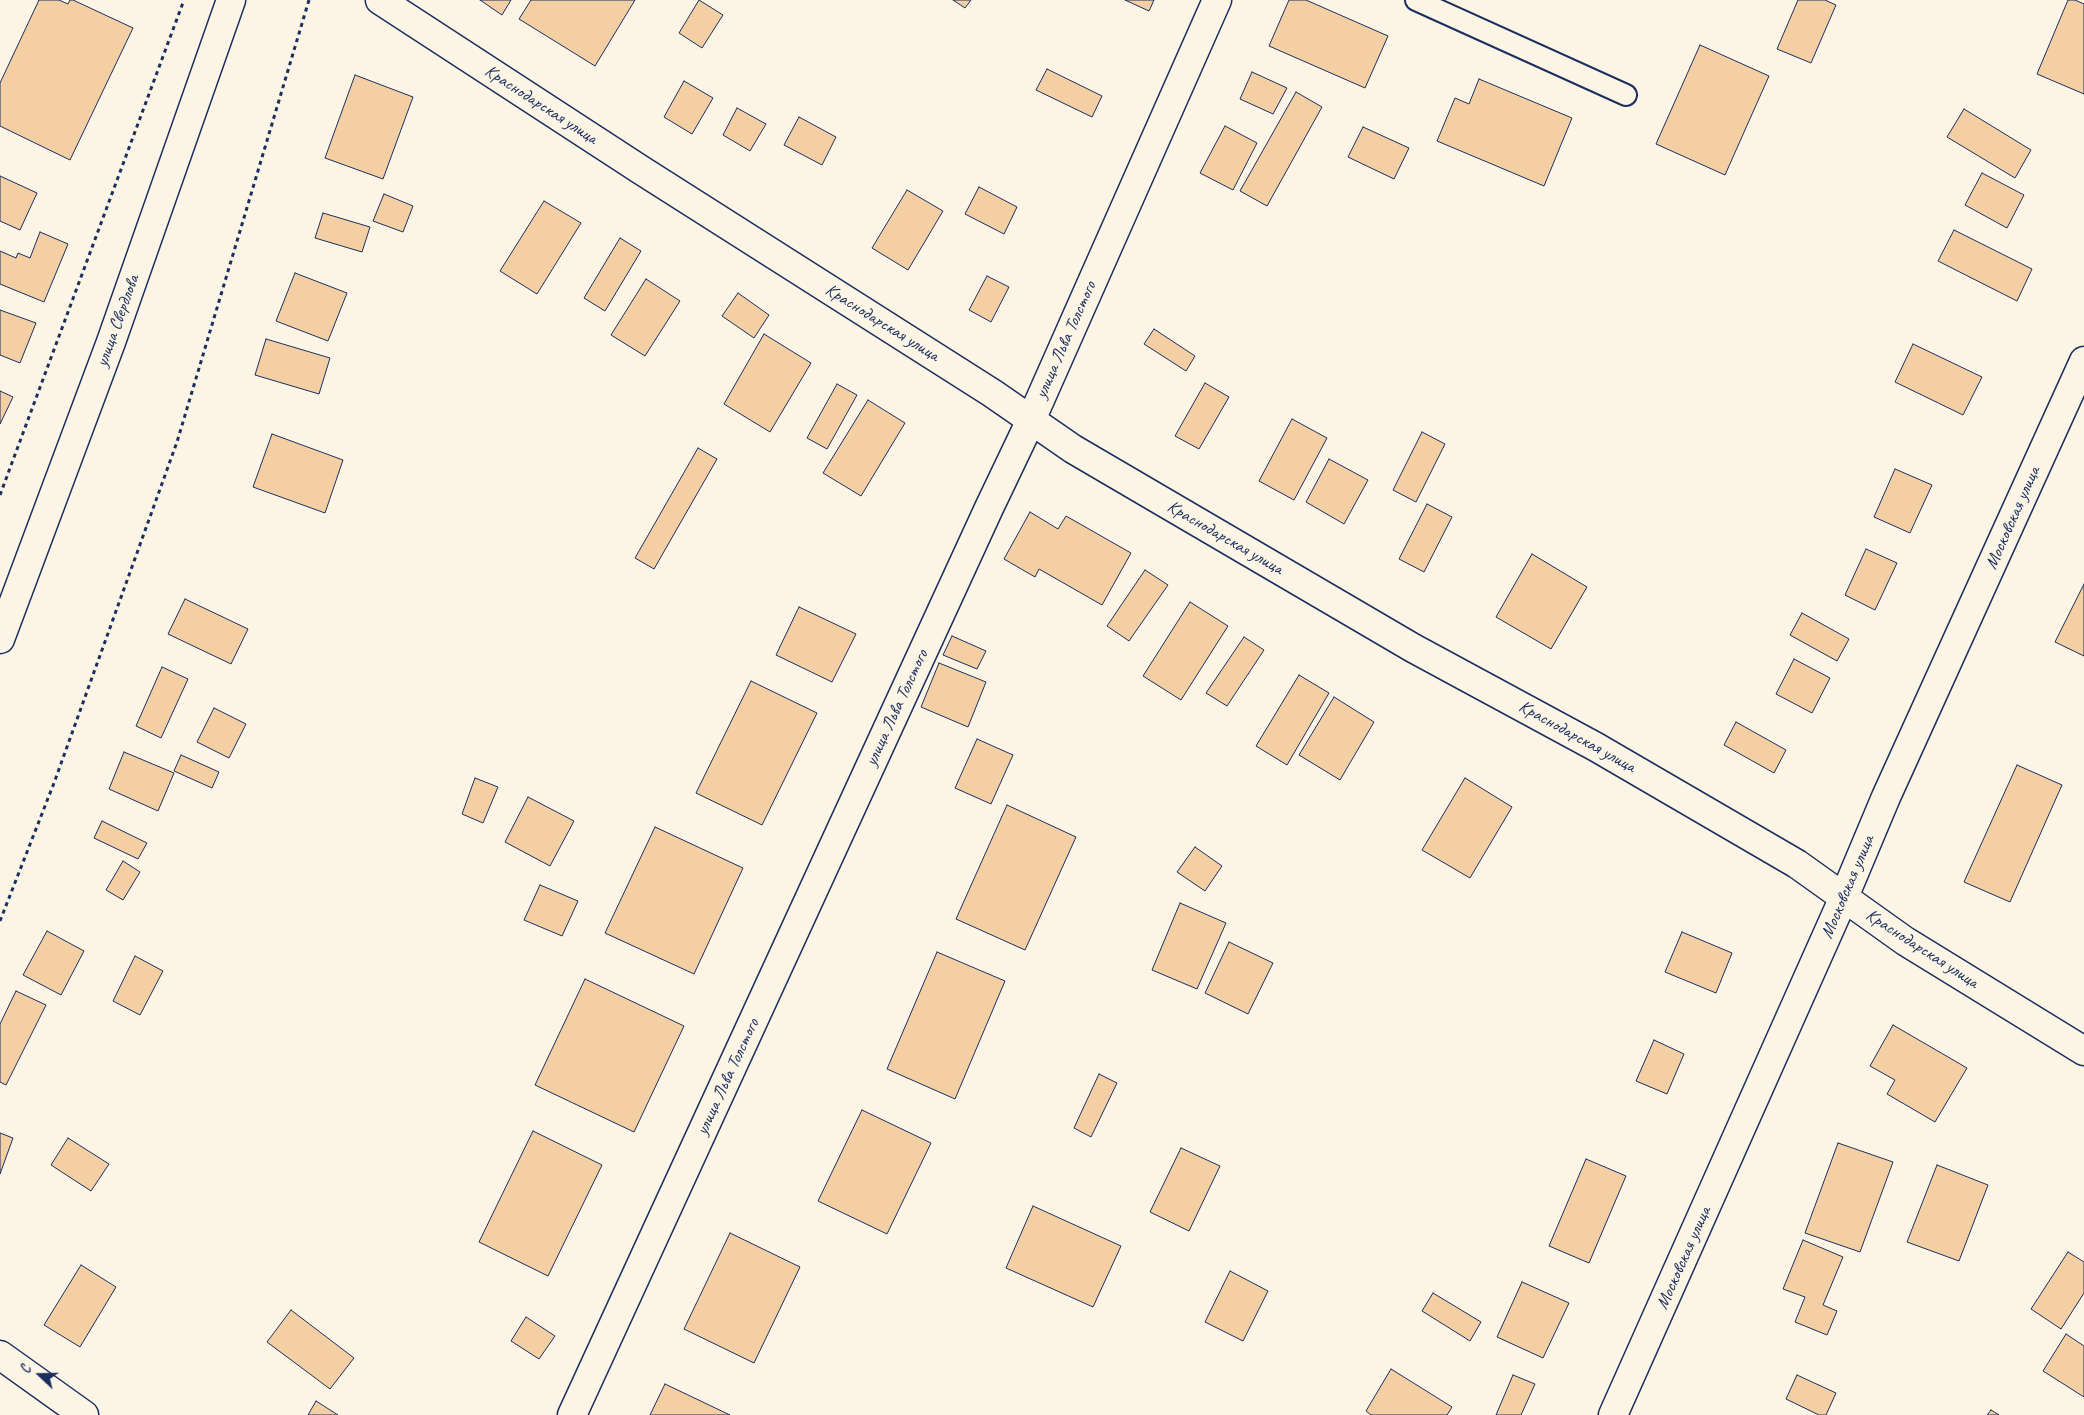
<!DOCTYPE html>
<html>
<head>
<meta charset="utf-8">
<style>
  body { margin:0 }
  #map { position:relative; width:2084px; height:1415px; overflow:hidden; background:#fcf5e5; font-family:Caveat,sans-serif }
  canvas { display:block }
  .north { position:absolute; left:15px; top:1350px; width:50px; height:50px; -webkit-text-stroke:4px #fcf5e5; paint-order:stroke; rotate:291deg; font-size:14px; font-weight:700; line-height:20px; text-align:center; color:#1b2f5e }
  .north::after { content:''; display:block; margin:auto; width:18px; height:22px; background:#1b2f5e; clip-path:polygon(50% 0,100% 100%,50% 72%,0 100%) }
</style>
</head>
<body>
<div id="map">
<canvas width="2084" height="1415"></canvas>
<div class="north">С</div>
</div>
<script>
const g = document.querySelector('canvas').getContext('2d');
g.lineJoin = 'round';
function paint(path, color) {
  g.fillStyle = color;
  g.fill(path, 'evenodd');
}
function poly(rows) {
  const path = new Path2D();
  for (const r of rows) {
    path.moveTo(r[0], r[1]);
    for (let i = 2; i < r.length; i += 2) path.lineTo(r[i], r[i + 1]);
  }
  return path;
}
function trace(path, color, width, dash) {
  g.strokeStyle = color;
  g.lineWidth = width;
  g.lineCap = dash ? 'butt' : 'round';
  g.setLineDash(dash || []);
  g.stroke(path);
}
function drawText(font, color, halo, rows, align = 'center') {
  g.font = font + ' Caveat,sans-serif';
  g.lineWidth = 5;
  g.setLineDash([]);
  g.textBaseline = 'middle';
  g.strokeStyle = halo;
  g.fillStyle = color;
  for (const [text, x, y, turn = 0] of rows) {
    g.save();
    g.translate(x, y);
    g.rotate((+turn || 0) * Math.PI / 180);
    g.textAlign = isNaN(turn) ? turn : align;
    if (halo) g.strokeText(text, 0, 0);
    g.fillText(text, 0, 0);
    g.restore();
  }
}
const building = poly([
  [39,0,59,0,68,4,70,0,73,0,133,28,70,160,0,126,0,83,39,0],
  [480,0,511,0,502,15,480,0],
  [531,0,635,0,595,66,519,19,531,0],
  [699,0,723,15,702,48,679,33,699,0],
  [953,0,971,0,965,8,953,0],
  [1125,0,1154,0,1149,11,1125,0],
  [1289,0,1306,0,1388,36,1365,88,1269,46,1289,0],
  [1798,0,1825,0,1836,5,1811,63,1777,49,1798,0],
  [2068,0,2075,0,2084,4,2084,94,2037,74,2068,0],
  [1700,45,1769,76,1725,175,1656,144,1700,45],
  [1047,69,1102,96,1092,117,1036,90,1047,69],
  [1252,72,1287,88,1273,114,1240,99,1252,72],
  [355,75,413,97,383,179,325,158,355,75],
  [1479,79,1572,118,1544,186,1437,141,1455,98,1469,104,1479,79],
  [684,81,713,98,692,134,664,117,684,81],
  [1296,92,1322,107,1267,206,1240,191,1296,92],
  [737,108,766,124,750,151,723,135,737,108],
  [1964,109,2031,150,2015,178,1947,137,1964,109],
  [799,117,836,137,822,165,784,145,799,117],
  [1225,126,1257,143,1233,190,1200,173,1225,126],
  [1363,127,1409,148,1394,179,1348,157,1363,127],
  [1982,173,2024,195,2007,228,1965,205,1982,173],
  [0,176,37,193,20,230,0,221,0,176],
  [979,187,1017,207,1004,234,965,214,979,187],
  [907,190,943,211,908,270,872,248,907,190],
  [384,194,413,206,403,232,373,221,384,194],
  [544,201,581,223,537,294,500,271,544,201],
  [323,213,370,227,362,252,315,238,323,213],
  [1954,230,2032,269,2017,301,1938,261,1954,230],
  [40,232,68,244,44,302,0,284,0,251,16,258,18,253,30,258,40,232],
  [620,238,641,251,605,311,584,298,620,238],
  [295,273,347,293,328,341,276,321,295,273],
  [987,276,1009,287,991,322,969,310,987,276],
  [646,279,680,301,645,356,611,335,646,279],
  [738,293,769,315,754,338,722,316,738,293],
  [0,310,36,323,20,363,0,355,0,310],
  [1154,329,1195,356,1186,371,1144,344,1154,329],
  [764,334,811,363,770,432,724,404,764,334],
  [266,339,330,358,319,394,255,375,266,339],
  [1913,344,1982,377,1963,415,1895,382,1913,344],
  [1205,383,1229,397,1199,449,1175,436,1205,383],
  [837,384,857,395,827,449,807,438,837,384],
  [0,391,13,397,0,424,0,391],
  [868,400,905,423,861,496,823,473,868,400],
  [1292,419,1327,438,1294,500,1259,481,1292,419],
  [1422,432,1445,444,1416,502,1393,490,1422,432],
  [272,434,343,460,325,513,253,487,272,434],
  [698,448,717,459,654,569,635,558,698,448],
  [1329,459,1368,480,1344,524,1306,502,1329,459],
  [1895,469,1932,485,1910,533,1874,517,1895,469],
  [1427,504,1452,517,1424,572,1399,559,1427,504],
  [1030,512,1058,529,1066,516,1131,553,1102,605,1039,569,1035,577,1004,559,1030,512],
  [1866,549,1897,563,1875,610,1845,595,1866,549],
  [1532,554,1587,587,1551,649,1496,617,1532,554],
  [1145,570,1168,585,1129,641,1107,626,1145,570],
  [2084,584,2084,656,2055,642,2084,584],
  [185,599,248,629,231,664,168,634,185,599],
  [1190,602,1228,626,1181,700,1143,676,1190,602],
  [799,607,856,634,832,682,776,655,799,607],
  [1802,613,1849,639,1837,661,1790,635,1802,613],
  [952,636,986,651,977,669,943,655,952,636],
  [1244,637,1264,650,1227,706,1206,693,1244,637],
  [1794,659,1830,678,1812,713,1776,694,1794,659],
  [939,663,986,682,968,727,921,707,939,663],
  [162,667,188,679,161,738,136,726,162,667],
  [1299,675,1329,693,1287,765,1256,746,1299,675],
  [751,681,817,713,762,825,696,793,751,681],
  [1334,697,1374,722,1340,780,1299,755,1334,697],
  [214,708,246,724,229,758,197,742,214,708],
  [1736,722,1786,750,1774,773,1724,745,1736,722],
  [977,739,1013,755,991,804,955,788,977,739],
  [124,752,174,773,158,811,109,789,124,752],
  [181,755,219,772,212,788,174,771,181,755],
  [2017,765,2062,785,2010,902,1964,882,2017,765],
  [475,778,498,787,483,823,462,814,475,778],
  [1465,778,1512,807,1470,878,1422,850,1465,778],
  [528,797,574,821,550,866,505,842,528,797],
  [1007,805,1076,837,1025,950,956,919,1007,805],
  [102,821,147,843,138,859,94,838,102,821],
  [655,827,743,868,694,974,605,933,655,827],
  [1195,847,1222,866,1205,891,1177,872,1195,847],
  [123,861,140,872,123,900,106,890,123,861],
  [540,885,578,901,562,936,524,920,540,885],
  [1180,903,1226,923,1197,989,1152,970,1180,903],
  [47,931,84,951,61,995,23,975,47,931],
  [1682,932,1732,953,1716,993,1665,972,1682,932],
  [1229,942,1273,963,1248,1014,1205,993,1229,942],
  [937,952,1005,981,955,1099,887,1069,937,952],
  [135,956,163,971,140,1015,113,1001,135,956],
  [585,979,684,1026,634,1132,535,1085,585,979],
  [16,991,46,1005,6,1085,0,1082,0,1024,16,991],
  [1893,1025,1967,1068,1935,1122,1887,1094,1895,1080,1870,1066,1893,1025],
  [1654,1040,1684,1054,1667,1094,1636,1081,1654,1040],
  [1099,1074,1117,1083,1091,1137,1074,1128,1099,1074],
  [862,1110,931,1143,887,1234,818,1201,862,1110],
  [533,1131,602,1165,548,1276,479,1242,533,1131],
  [0,1133,13,1138,0,1174,0,1133],
  [68,1138,109,1164,91,1191,51,1165,68,1138],
  [1838,1143,1893,1162,1860,1252,1805,1233,1838,1143],
  [1181,1148,1220,1166,1189,1231,1150,1212,1181,1148],
  [1586,1159,1626,1176,1589,1263,1549,1246,1586,1159],
  [1937,1165,1988,1185,1959,1261,1907,1242,1937,1165],
  [1033,1206,1121,1246,1093,1307,1006,1268,1033,1206],
  [730,1233,800,1267,754,1363,684,1329,730,1233],
  [1803,1240,1843,1257,1823,1305,1837,1311,1827,1335,1795,1322,1805,1297,1783,1289,1803,1240],
  [2068,1252,2084,1262,2084,1293,2061,1329,2031,1309,2068,1252],
  [81,1265,116,1287,80,1347,44,1325,81,1265],
  [1230,1271,1268,1291,1243,1341,1205,1322,1230,1271],
  [1522,1282,1569,1303,1543,1358,1497,1337,1522,1282],
  [1433,1293,1481,1322,1470,1341,1422,1311,1433,1293],
  [291,1310,354,1358,330,1389,267,1342,291,1310],
  [526,1317,555,1336,539,1359,511,1341,526,1317],
  [2066,1334,2084,1346,2084,1397,2043,1371,2066,1334],
  [1391,1369,1452,1407,1447,1415,1371,1415,1366,1411,1391,1369],
  [1513,1375,1535,1384,1521,1415,1496,1415,1513,1375],
  [1797,1375,1836,1393,1826,1415,1819,1415,1786,1399,1797,1375],
  [665,1384,730,1415,650,1415,665,1384],
  [316,1401,338,1415,308,1415,316,1401],
  [1991,1410,1999,1415,1987,1415,1991,1410]
]);
const path = poly([
  [0,495,184,0],
  [0,921,54,783,177,442,309,0]
]);
const service = poly([
  [1416,0,1626,95]
]);
const minor = poly([
  [380,0,641,170,992,393,1073,449,1413,648,1596,747,1797,864,1905,941,2084,1051],
  [0,1355,84,1415],
  [572,1415,989,508,1031,420,1217,0],
  [1613,1415,1844,897,1886,797,2084,361]
]);
const tertiary = poly([
  [0,639,111,342,231,0]
]);
const streetNames = [
  ["Краснодарская улица",541,105,33],
  ["улица Свердлова",118,321,-70],
  ["Краснодарская улица",882,323,32],
  ["улица Льва Толстого",1066,340,-66],
  ["Московская улица",2013,518,-66],
  ["Краснодарская улица",1225,538,30],
  ["улица Льва Толстого",897,708,-65],
  ["Краснодарская улица",1577,737,29],
  ["Московская улица",1848,887,-67],
  ["Краснодарская улица",1922,949,33],
  ["улица Льва Толстого",728,1077,-65],
  ["Московская улица",1684,1258,-66]
];
paint(building, '#f4cfa4');
trace(building, '#1b2f5e', 1);
trace(service, '#1b2f5e', 24);
trace(minor, '#1b2f5e', 31);
trace(tertiary, '#1b2f5e', 31);
trace(path, '#1b2f5e', 3, [4, 4]);
trace(service, '#fcf5e5', 20);
trace(minor, '#fcf5e5', 28);
trace(tertiary, '#fcf5e5', 28);
drawText('18px', '#1b2f5e', '#fcf5e5', streetNames);
</script>
</body>
</html>
